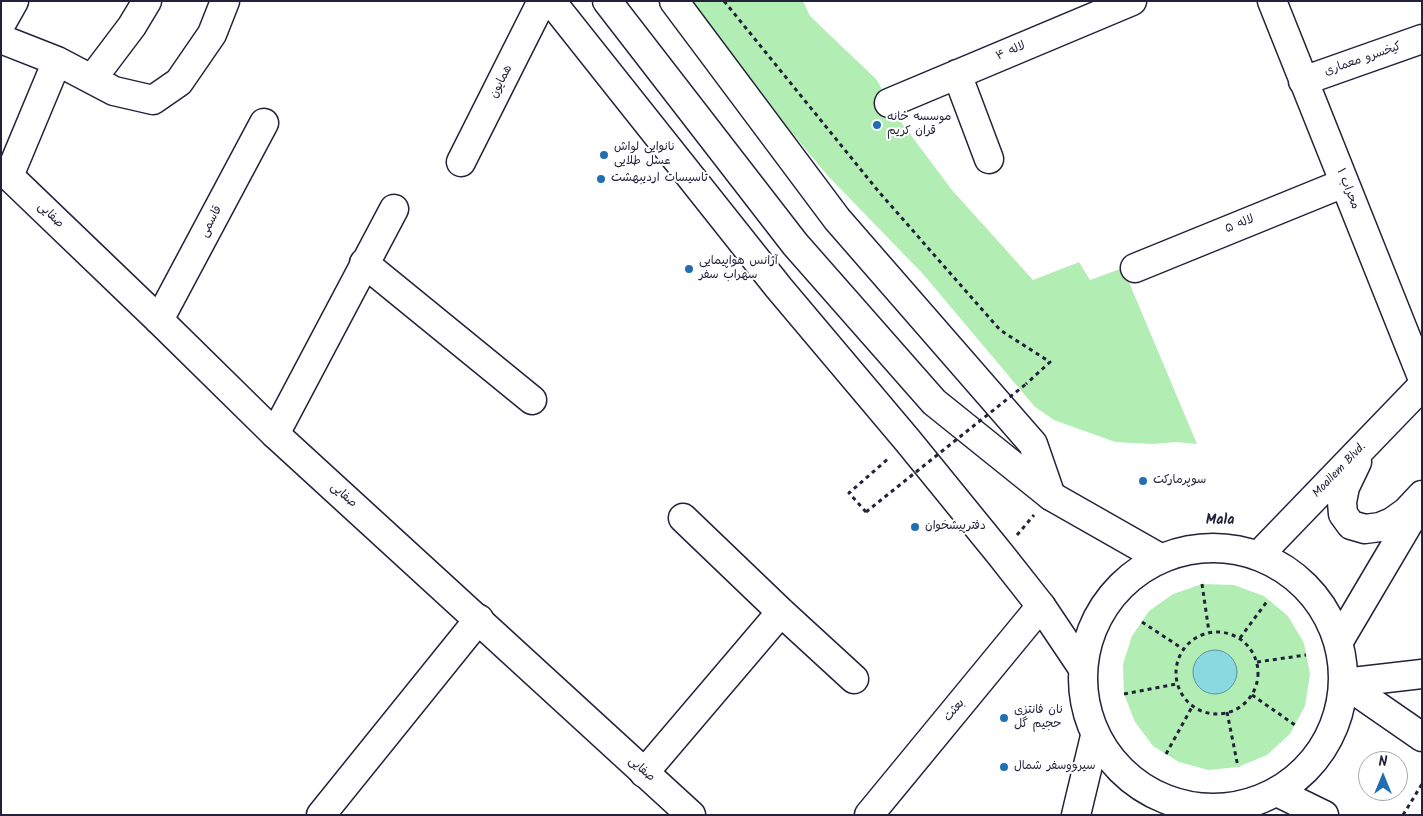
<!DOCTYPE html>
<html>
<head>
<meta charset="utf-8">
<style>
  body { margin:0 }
  #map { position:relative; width:1423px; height:816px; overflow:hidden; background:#fff; font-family:Kalam,sans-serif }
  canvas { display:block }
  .frame { position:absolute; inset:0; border:2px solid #22223b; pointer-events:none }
  .north { position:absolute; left:1358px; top:751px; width:50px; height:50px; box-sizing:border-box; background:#fff; border:1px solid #a7a7b1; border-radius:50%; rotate:0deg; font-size:14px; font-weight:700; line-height:20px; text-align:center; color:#22223b }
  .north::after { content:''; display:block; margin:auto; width:18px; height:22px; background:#1f6fb2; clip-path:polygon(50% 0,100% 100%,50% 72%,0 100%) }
</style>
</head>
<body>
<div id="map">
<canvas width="1423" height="816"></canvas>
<div class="frame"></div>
<div class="north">N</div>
</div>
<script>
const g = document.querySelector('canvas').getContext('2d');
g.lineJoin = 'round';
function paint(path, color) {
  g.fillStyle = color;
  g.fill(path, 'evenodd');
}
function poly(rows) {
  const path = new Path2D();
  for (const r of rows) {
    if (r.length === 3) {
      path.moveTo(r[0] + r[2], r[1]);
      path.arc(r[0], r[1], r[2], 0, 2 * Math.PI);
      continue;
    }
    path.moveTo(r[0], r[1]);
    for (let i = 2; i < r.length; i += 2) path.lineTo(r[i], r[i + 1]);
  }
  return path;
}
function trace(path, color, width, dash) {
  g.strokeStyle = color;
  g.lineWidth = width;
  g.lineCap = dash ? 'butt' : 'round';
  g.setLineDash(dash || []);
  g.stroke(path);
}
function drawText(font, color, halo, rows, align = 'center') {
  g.font = font + ' Kalam,"Playpen Sans Arabic",sans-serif';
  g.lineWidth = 4;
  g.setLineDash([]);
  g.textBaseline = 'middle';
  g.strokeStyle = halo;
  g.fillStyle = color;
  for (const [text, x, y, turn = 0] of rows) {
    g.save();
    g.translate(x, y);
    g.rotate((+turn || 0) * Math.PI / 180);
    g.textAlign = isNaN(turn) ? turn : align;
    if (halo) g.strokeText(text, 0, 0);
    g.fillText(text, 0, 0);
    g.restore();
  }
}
const green = poly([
  [683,1,803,1,810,16,877,80,895,114,952,190,1033,280,1079,262,1090,280,1123,268,1197,444,1176,442,1152,444,1115,442,1054,420,1034,406,923,274,827,175],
  [1202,584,1234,585,1264,596,1288,616,1304,643,1310,674,1305,706,1290,734,1267,755,1238,767,1208,770,1179,762,1153,746,1135,722,1124,694,1123,664,1132,636,1149,611,1173,594],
  [1211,650,1225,652,1231,656,1193,669,1195,662,1199,657]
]);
const water = poly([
  [1215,672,22]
]);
const path = poly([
  [724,1,879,192,1000,330,1050,362,1026,384],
  [866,512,849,493,889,458],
  [1017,535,1034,515],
  [1202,584,1209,632],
  [1142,622,1183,649],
  [1217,673,41],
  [1240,638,1268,600],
  [1257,662,1306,655],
  [1124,694,1176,684],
  [1252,695,1295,725],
  [1227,712,1238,767],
  [1166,754,1192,707],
  [1403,815,1422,784]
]);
const minor = poly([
  [674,1,837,219,1033,444,1051,496],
  [1272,1,1422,377],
  [1,24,14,1],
  [1,39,57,61,114,91,153,100,179,82,212,34,225,1],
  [957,74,989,159],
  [92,79,132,26,147,1],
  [1303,81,1422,39],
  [889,103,1132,1],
  [461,162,542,1],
  [9,176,57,61],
  [364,263,532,400],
  [1135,268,1344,183],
  [159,320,264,123],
  [275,434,394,209],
  [683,518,781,612,854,679],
  [644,773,781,612],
  [321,815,479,619],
  [869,815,1041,606]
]);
const tertiary = poly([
  [1,171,9,176,159,320,275,434,691,815],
  [1357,462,1345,487,1342,502,1343,514,1351,525,1365,529,1380,527,1392,522,1406,512,1422,495],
  [1259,555,1422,386],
  [1339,641,1417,509],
  [1076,815,1095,736],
  [1205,815,1213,809]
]);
const primary = poly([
  [551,1,779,288,908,441,1000,554,1041,606,1082,667],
  [607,1,795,244,934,402,1051,496,1160,558],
  [1213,678,130],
  [1344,683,1422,737],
  [1344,683,1422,674],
  [1277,792,1324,815]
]);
const pathBridge = poly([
  [866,512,1026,384]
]);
const markers = [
  [877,125,5,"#1f6fb2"],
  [604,155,5,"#1f6fb2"],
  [601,179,5,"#1f6fb2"],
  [689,269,5,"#1f6fb2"],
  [1143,481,5,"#1f6fb2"],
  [915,527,5,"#1f6fb2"],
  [1004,718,5,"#1f6fb2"],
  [1004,767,5,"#1f6fb2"]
];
const streetNames = [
  ["لاله ۴",1011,52,-23],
  ["کیخسرو معماری",1363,60,-19],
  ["همایون",502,82,-63],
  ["محراب ۱",1347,189,68],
  ["صفایی",50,216,44],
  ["قاسمی",212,222,-62],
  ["لاله ۵",1240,225,-22],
  ["Moallem Blvd.",1340,471,-46],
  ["صفایی",343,496,42],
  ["بعثت",955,711,-50],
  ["صفایی",641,770,42]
];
const poiNames = [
  ["موسسه خانه",887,118],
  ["قران کریم",887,132],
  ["نانوایی لواش",614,148],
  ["عسل طلایی",614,162],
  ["تاسیسات اردیبهشت",611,179],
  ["آژانس هواپیمایی",699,262],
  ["سهراب سفر",699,276],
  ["سوپرمارکت",1153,481],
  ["دفترپیشخوان",925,527],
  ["نان فانتزی",1014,711],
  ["حجیم گل",1014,725],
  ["سیرووسفر شمال",1014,767]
];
const neighbourhoodNames = [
  ["Mala",1220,522]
];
paint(green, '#b2eeb4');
paint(water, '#88dae0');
trace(water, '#5f909e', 1);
trace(minor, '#22223b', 31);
trace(tertiary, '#22223b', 31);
trace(primary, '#22223b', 31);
trace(path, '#22223b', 3, [4, 4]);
trace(minor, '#fff', 28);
trace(tertiary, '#fff', 28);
trace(primary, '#fff', 28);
trace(pathBridge, '#22223b', 3, [4, 4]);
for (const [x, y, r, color] of markers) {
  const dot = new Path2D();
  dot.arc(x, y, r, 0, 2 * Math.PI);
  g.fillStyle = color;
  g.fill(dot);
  trace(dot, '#fff', 2);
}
drawText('12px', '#22223b', '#fff', streetNames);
drawText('12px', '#22223b', '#fff', poiNames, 'left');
drawText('bold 14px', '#22223b', '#fff', neighbourhoodNames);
</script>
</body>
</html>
